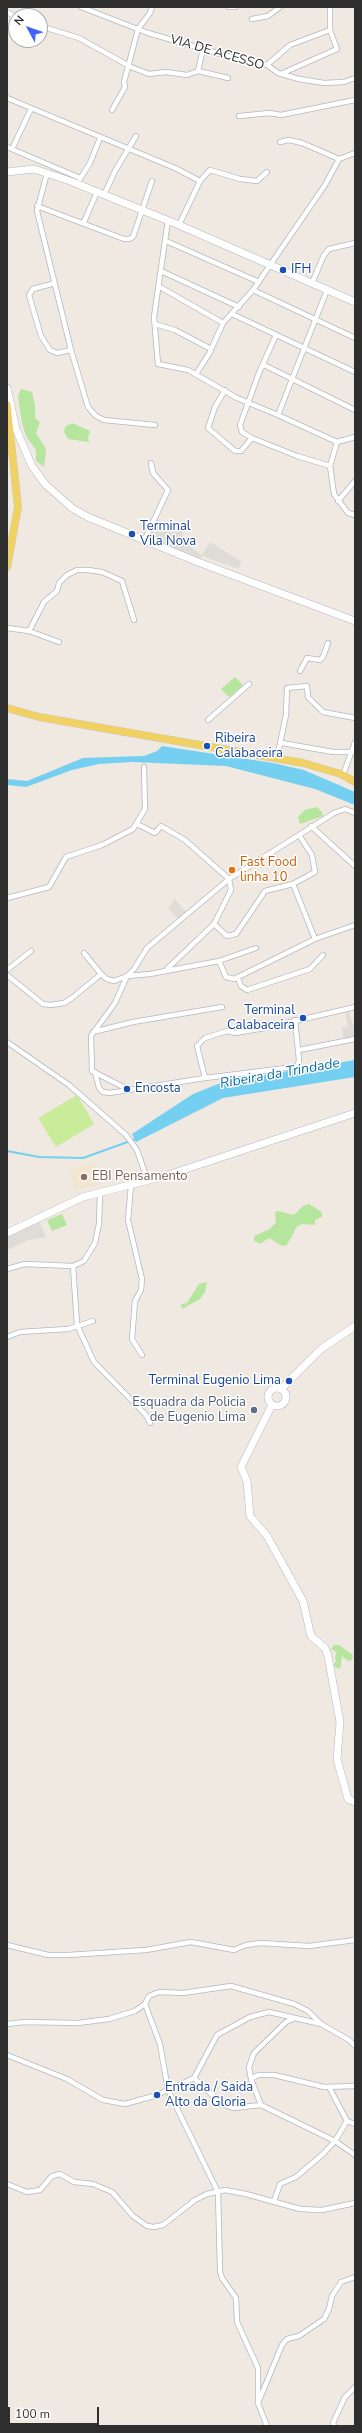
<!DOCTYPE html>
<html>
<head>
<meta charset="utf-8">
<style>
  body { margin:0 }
  #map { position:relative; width:362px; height:2433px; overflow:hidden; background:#efe9e1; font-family:"Nunito Sans",sans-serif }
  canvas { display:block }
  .frame { position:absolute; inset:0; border:8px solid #2e2e2e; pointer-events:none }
  .north { position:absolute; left:8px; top:8px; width:40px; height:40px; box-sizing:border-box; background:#fff; border:1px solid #ababab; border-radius:50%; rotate:310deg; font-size:11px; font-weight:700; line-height:16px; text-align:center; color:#2e2e2e }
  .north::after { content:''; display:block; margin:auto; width:14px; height:18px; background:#4264fb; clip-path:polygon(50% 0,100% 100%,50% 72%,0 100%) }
  .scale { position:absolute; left:8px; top:2407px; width:91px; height:18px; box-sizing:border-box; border:2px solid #2e2e2e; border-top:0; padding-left:5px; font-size:12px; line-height:14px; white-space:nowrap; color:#2e2e2e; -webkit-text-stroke:3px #fff; paint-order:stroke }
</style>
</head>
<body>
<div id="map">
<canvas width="362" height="2433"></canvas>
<div class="frame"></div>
<div class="north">N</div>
<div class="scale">100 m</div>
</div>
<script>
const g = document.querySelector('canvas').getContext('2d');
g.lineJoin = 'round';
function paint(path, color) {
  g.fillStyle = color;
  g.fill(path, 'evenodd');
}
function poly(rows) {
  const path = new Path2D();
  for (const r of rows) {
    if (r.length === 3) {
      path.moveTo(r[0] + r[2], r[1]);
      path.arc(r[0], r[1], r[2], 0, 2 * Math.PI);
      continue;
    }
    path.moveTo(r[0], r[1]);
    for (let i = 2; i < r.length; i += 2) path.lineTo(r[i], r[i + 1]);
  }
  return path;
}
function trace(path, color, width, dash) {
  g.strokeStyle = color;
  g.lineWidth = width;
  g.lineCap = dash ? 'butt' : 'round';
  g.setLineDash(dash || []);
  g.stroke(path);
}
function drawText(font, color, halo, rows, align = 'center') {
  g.font = font + ' "Nunito Sans",sans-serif';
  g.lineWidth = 3;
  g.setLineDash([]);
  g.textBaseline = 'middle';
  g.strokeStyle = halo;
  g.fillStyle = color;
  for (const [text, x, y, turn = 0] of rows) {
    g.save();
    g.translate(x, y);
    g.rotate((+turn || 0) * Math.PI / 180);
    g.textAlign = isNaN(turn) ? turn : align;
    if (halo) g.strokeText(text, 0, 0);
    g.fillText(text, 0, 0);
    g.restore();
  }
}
const education = poly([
  [94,1161,101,1184,75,1191,68,1170]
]);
const green = poly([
  [21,389,32,392,35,406,35,418,40,422,36,433,46,449,44,467,36,461,36,450,26,436,22,423,18,396],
  [72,423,90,431,88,437,89,442,68,439,64,432,65,427],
  [235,677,243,685,229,697,221,689],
  [317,807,322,812,323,816,300,824,298,817,305,810],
  [309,1204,322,1212,322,1217,315,1220,315,1225,303,1224,297,1226,287,1245,282,1246,269,1238,260,1244,254,1241,254,1236,270,1229,276,1222,275,1212,278,1211,294,1215,303,1206],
  [62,1214,67,1225,52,1231,47,1220],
  [207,1282,205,1292,200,1299,182,1309,181,1304,187,1303,199,1284],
  [334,1645,339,1645,353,1655,352,1660,348,1661,342,1656,340,1669,333,1666,336,1661,335,1657,337,1652,331,1649]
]);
const pitch = poly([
  [77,1095,94,1124,56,1147,38,1118]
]);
const plaza = poly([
  [155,518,171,526,175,525,182,528,183,539,191,542,189,546,202,555,210,542,242,562,238,569,202,556,198,562,145,539],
  [175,899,187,913,179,920,168,908],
  [345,1010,348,1010,355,1029,355,1039,344,1041,342,1028,348,1027],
  [38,1219,46,1237,29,1240,7,1250,7,1233]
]);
const water = poly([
  [162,746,273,763,304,770,355,792,355,805,315,789,226,766,132,762,99,764,72,770,26,787,7,785,7,779,27,781,83,758,144,756,157,751],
  [355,1060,355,1077,223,1098,136,1142,132,1134,193,1094,223,1082]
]);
const stream = poly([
  [7,1151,39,1157,83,1158,136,1139]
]);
const street = poly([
  [81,7,148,33,245,61,267,65,278,73,299,79,324,83,344,82,355,78],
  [229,7,235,7],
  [7,12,16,17],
  [252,19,268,16,280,7],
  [40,26,79,38,131,67,149,74,166,72,187,75,198,71,228,78],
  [267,65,290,45,330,30,330,7],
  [198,71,203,49],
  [283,73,337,49,330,30],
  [7,98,175,168,200,181],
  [112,110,125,87,124,82,138,29,150,13,152,7],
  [239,116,270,113,281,115,355,100],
  [280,142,289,140,302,143,339,159],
  [7,147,80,178],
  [12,149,31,109],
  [339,159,355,153],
  [47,173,37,211,71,350,88,407,96,416,104,420,155,425],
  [80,179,90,163,100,138],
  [104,195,115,171,136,136],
  [37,206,124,239,129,239,133,237,152,181],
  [168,220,154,317,158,364,188,370,237,398,278,415],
  [84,222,97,192],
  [179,225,200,181,210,170,240,179,257,181,267,172],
  [166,241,259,282],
  [161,271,239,307],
  [55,283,33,289,29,295,41,336,50,350,57,353,71,350],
  [312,283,324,255,329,249,355,243],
  [160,287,223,323],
  [253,290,355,338],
  [327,290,278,415,337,442,355,437],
  [232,314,355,372],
  [155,324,175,330,211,349],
  [276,335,259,373,240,425,242,432,252,438,297,456,330,466],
  [264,365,355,410],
  [196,374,209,354,223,323,253,290,325,185,339,159],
  [225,390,215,407,208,428,235,451,241,451,252,438],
  [337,442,330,466,334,494,348,513,355,515],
  [338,501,355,481],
  [145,539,168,490,153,473,151,463],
  [7,628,29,631,44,602,57,591,59,583,67,575,77,570,88,570,102,572,122,581,134,620],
  [29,631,59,642],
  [300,671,307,658,320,660,323,657,328,643],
  [208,720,249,684],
  [282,743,333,752,355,752],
  [277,758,286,715,287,688,307,686,308,697,323,712,355,718],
  [343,775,355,742],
  [137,824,155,833,161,826,185,840,229,879,231,890,214,924],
  [311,826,355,866],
  [293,884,315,939],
  [7,898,49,887,66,857,102,845,133,829,145,809,144,767],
  [84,953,101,974,107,979,114,981,127,976,150,974,219,961,226,977,234,979,315,939,355,925],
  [219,961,256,948],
  [167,969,214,924,227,936,236,934,265,891,293,884,315,872,312,855,299,835],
  [7,970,31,951],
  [7,975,43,1004,51,1005,64,1003,72,998,101,974],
  [238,978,241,986,247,990,310,969,323,955],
  [93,1032,133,1022,222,1007],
  [7,1042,69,1085,126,1135,137,1150,147,1179],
  [299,1050,355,1039],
  [95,1072,99,1088,103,1092,110,1093,205,1078,294,1067,298,1065,299,1060,295,1020],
  [205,1078,197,1046,205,1038,227,1031,235,1033,265,1028,355,1007],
  [127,1089,92,1071,91,1036,115,1003,127,976,134,969,147,948,229,879,334,813,345,809,355,813],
  [131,1185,128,1220,142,1279,141,1290,135,1301,132,1339,142,1355],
  [100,1192,99,1224,95,1243,84,1261,73,1266,77,1325,94,1362,146,1415,150,1423],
  [7,1269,25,1264,73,1266],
  [7,1337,20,1332,68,1329,93,1321],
  [7,1945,48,1955,68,1955,146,1950,191,1942,234,1950,246,1945,261,1943,309,1946,355,1940],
  [145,2004,149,1996,159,1992,183,1993,231,1986,294,2004,308,2011,321,2024,349,2040,355,2046],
  [7,2024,25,2022,78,2023,109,2019,135,2011,145,2004,160,2044,168,2090,218,2192,220,2271,222,2278,236,2298,237,2322,258,2368,258,2403],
  [7,2055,67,2079,103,2100,125,2104,157,2095,194,2078,217,2035,250,2017,269,2012,321,2024],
  [194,2078,222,2104,233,2108,261,2105,335,2141,355,2155],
  [251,2079,249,2067,254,2053,286,2022,295,2018],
  [329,2087,347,2121,355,2124],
  [261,2105,251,2079,258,2075,274,2075,324,2087,355,2086],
  [7,2184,27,2192,40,2190,52,2176,60,2174,74,2182,93,2184,112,2192,133,2216,147,2226,154,2227,163,2225,195,2200,207,2194,225,2190,246,2194,300,2209,322,2210,355,2203],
  [274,2201,280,2184,296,2177,323,2154,335,2141,347,2121],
  [267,2426,258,2403,282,2345,287,2339,299,2336,324,2319,329,2309,332,2296,341,2282,355,2277],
  [334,2426,333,2423,345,2397,355,2387]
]);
const secondary = poly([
  [7,172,34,169,70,181,179,225,355,302],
  [7,388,16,429,32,466,45,484,72,508,88,517,198,562,355,621],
  [7,1233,83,1197,168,1175,355,1113],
  [277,1397,9],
  [281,1389,321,1349,355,1326],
  [272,1405,241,1467,247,1481,250,1516,267,1536,303,1601,311,1636,325,1648,328,1656,340,1722,337,1759,348,1799,355,1802]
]);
const primary = poly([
  [7,405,18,507,7,567],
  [7,708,39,717,303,763,341,774,355,782]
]);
const markers = [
  [283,270,4,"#1a4fb4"],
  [132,534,4,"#1a4fb4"],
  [207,746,4,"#1a4fb4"],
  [232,870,4,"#e8710a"],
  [303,1018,4,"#1a4fb4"],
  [127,1089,4,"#1a4fb4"],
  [84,1177,4,"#8d6e63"],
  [289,1381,4,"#1a4fb4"],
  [254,1410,4,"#5c6f8a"],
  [157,2095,4,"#1a4fb4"]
];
const streetNames = [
  ["VIA DE ACESSO",217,53,16]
];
const transitNames = [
  ["IFH",291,270],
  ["Terminal",140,527],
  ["Vila Nova",140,542],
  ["Ribeira",215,739],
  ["Calabaceira",215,754],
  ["Terminal",295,1011,"right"],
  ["Calabaceira",295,1026,"right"],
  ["Encosta",135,1089],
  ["Terminal Eugenio Lima",281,1381,"right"],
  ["Entrada / Saida",165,2088],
  ["Alto da Gloria",165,2103]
];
const foodNames = [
  ["Fast Food",240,863],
  ["linha 10",240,878]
];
const educationNames = [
  ["EBI Pensamento",92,1177]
];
const serviceNames = [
  ["Esquadra da Policia",246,1403],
  ["de Eugenio Lima",246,1418]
];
const waterNames = [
  ["Ribeira da Trindade",280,1074,-10]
];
paint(education, '#f0e6d1');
paint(green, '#b6e59e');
paint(pitch, '#c9ec9a');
paint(plaza, '#dfdcd8');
paint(water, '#75cff0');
trace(stream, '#75cff0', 2);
trace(street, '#b4b7c1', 6);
trace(secondary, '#b4b7c1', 8);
trace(primary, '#c9c9c9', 8);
trace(street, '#fff', 4.5);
trace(secondary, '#fff', 7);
trace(primary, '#f2d163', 7);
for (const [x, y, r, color] of markers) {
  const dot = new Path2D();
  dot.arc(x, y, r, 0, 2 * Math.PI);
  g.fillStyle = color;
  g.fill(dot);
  trace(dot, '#fff', 1.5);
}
drawText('13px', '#2e2e2e', '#fff', streetNames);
drawText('13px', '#164399', '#fff', transitNames, 'left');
drawText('13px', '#c56008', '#fff', foodNames, 'left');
drawText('13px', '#785e54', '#fff', educationNames, 'left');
drawText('13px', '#4e5e75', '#fff', serviceNames, 'right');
drawText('italic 14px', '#0d6fa3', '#fff', waterNames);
</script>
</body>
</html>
